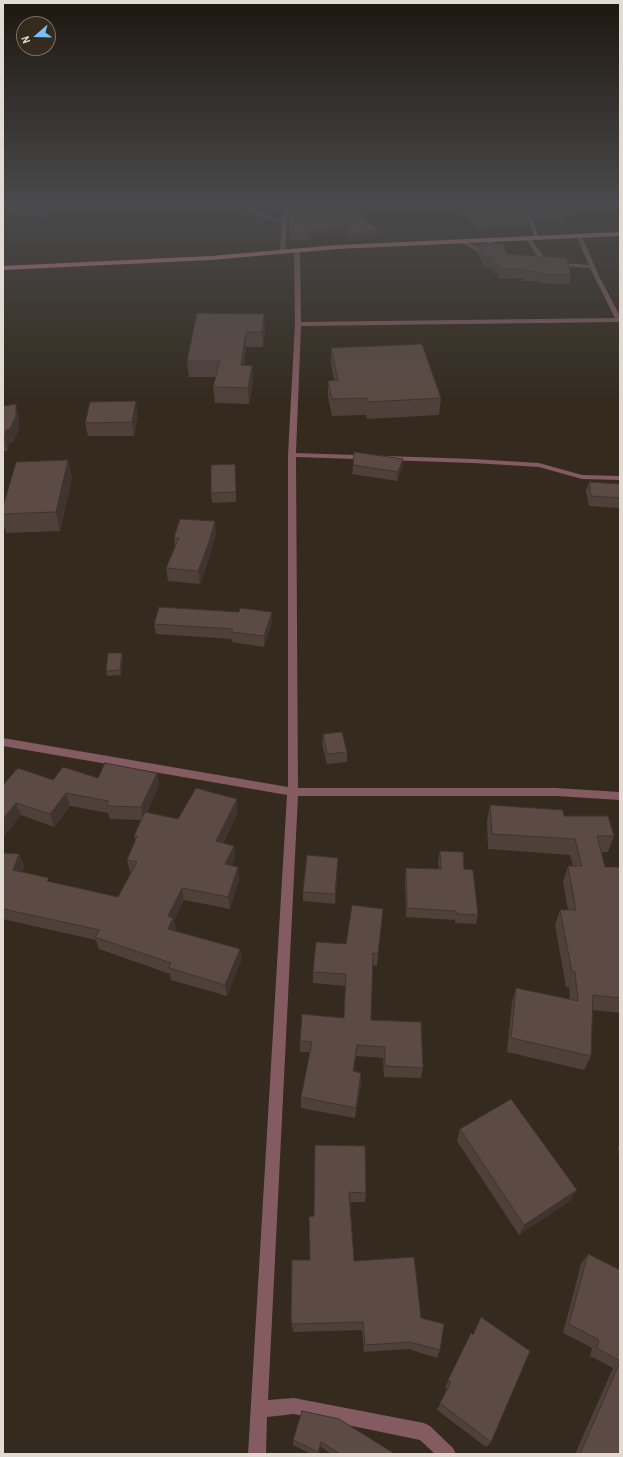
<!DOCTYPE html>
<html>
<head>
<meta charset="utf-8">
<style>
  body { margin:0 }
  #map { position:relative; width:623px; height:1457px; overflow:hidden; background:#342a1d; font-family:"Archivo Narrow",sans-serif }
  canvas { display:block }
  .frame { position:absolute; inset:0; border:4px solid #e1dbd3; pointer-events:none }
  .north { position:absolute; left:16px; top:16px; width:40px; height:40px; box-sizing:border-box; background:#342a1d; border:1px solid #797166; border-radius:50%; rotate:250deg; font-size:11px; font-weight:700; line-height:16px; text-align:center; color:#e1dbd3 }
  .north::after { content:''; display:block; margin:auto; width:14px; height:18px; background:#79bff8; clip-path:polygon(50% 0,100% 100%,50% 72%,0 100%) }
</style>
</head>
<body>
<div id="map">
<canvas width="623" height="1457"></canvas>
<div class="frame"></div>
<div class="north">N</div>
</div>
<script>
const g = document.querySelector('canvas').getContext('2d');
g.lineJoin = 'round';
function poly(rows) {
  const path = new Path2D();
  for (const r of rows) {
    path.moveTo(r[0], r[1]);
    for (let i = 2; i < r.length; i += 2) path.lineTo(r[i], r[i + 1]);
  }
  return path;
}
function paint(path, color) {
  g.fillStyle = color;
  g.fill(path, 'evenodd');
}
function trace(path, color, width, dash) {
  g.strokeStyle = color;
  g.lineWidth = width;
  g.lineCap = dash ? 'butt' : 'round';
  g.setLineDash(dash || []);
  g.stroke(path);
}
const street = poly([
  [239,205,246,205,263,214,283,220,284,205,288,205,285,252,280,251,282,223,259,216,239,205],
  [522,205,527,205,540,239,535,238,522,205],
  [3,206,49,216,51,217,49,218,3,208,3,206],
  [579,234,582,236,599,276,620,316,620,322,301,326,296,453,473,459,539,463,582,475,620,476,620,480,582,479,539,467,473,463,296,457,298,788,556,788,620,792,620,800,556,796,298,796,268,1400,294,1398,424,1423,430,1426,453,1448,456,1454,435,1454,420,1440,294,1414,267,1417,266,1454,248,1454,287,795,3,746,3,738,288,787,288,455,295,324,294,250,297,248,300,250,301,322,615,318,590,268,543,264,525,238,530,237,547,262,589,265,576,236,579,234],
  [493,239,498,240,479,252,458,241,463,240,479,248,493,239]
]);
const primary = poly([
  [620,232,620,236,337,249,211,260,3,270,3,266,211,256,337,245,620,232]
]);
const wall = poly([
  [265,205,283,205,282,208,266,208],
  [289,205,379,237,351,240,349,233,309,236,309,240,290,241,288,229],
  [455,205,524,205,529,218,528,225,477,228],
  [529,205,579,205,578,210,571,210,570,216,564,216,563,223,536,223],
  [479,244,507,254,571,275,569,284,538,283,538,281,523,281,523,278,499,279,497,273,493,273,491,268,484,268,478,253],
  [197,313,265,329,263,347,246,347,244,365,252,366,253,382,249,404,215,403,213,387,216,377,189,377,187,361],
  [331,348,441,398,439,415,367,419,366,415,332,416,328,397,328,381,334,380,331,364],
  [3,406,19,417,19,429,13,442,9,443,7,451,3,451],
  [138,415,134,436,88,436,85,423],
  [403,459,402,469,397,481,352,474,353,465],
  [68,460,72,478,60,531,6,533,3,522,3,507],
  [236,473,236,502,212,503,211,493],
  [589,482,620,484,620,508,589,506,586,491],
  [216,533,209,558,200,584,168,581,166,568,175,546,174,538],
  [272,622,264,647,232,642,232,639,156,634,154,624],
  [123,658,121,675,107,676,106,671],
  [323,734,347,752,347,762,327,764,322,744],
  [157,773,159,785,147,812,178,819,238,812,223,843,234,846,235,858,232,865,238,867,239,879,230,909,184,900,174,921,176,930,175,931,240,949,241,961,227,996,171,980,170,974,99,949,96,940,3,919,3,853,19,854,24,866,22,872,50,882,118,897,131,872,130,872,127,860,135,842,134,836,141,820,110,819,108,813,70,806,54,827,21,815,3,837,3,785,53,780,98,778],
  [490,805,564,816,614,836,608,852,601,852,605,867,620,867,620,1013,592,1010,591,1056,584,1070,507,1052,512,1002,516,988,570,999,569,987,566,987,555,925,560,910,568,910,563,882,568,866,573,866,570,855,488,849,487,821],
  [440,851,464,869,478,915,476,924,455,923,455,920,406,917,405,877,406,868,439,869,438,861],
  [338,858,335,904,303,901,303,892],
  [383,909,377,966,373,965,371,1020,423,1068,421,1078,384,1077,383,1058,356,1056,354,1071,361,1083,355,1118,301,1108,301,1097,310,1052,300,1052,300,1041,344,1018,346,986,313,983,313,972,346,944],
  [460,1129,577,1190,571,1200,519,1235,457,1141],
  [620,1144,620,1166,618,1147],
  [315,1145,366,1193,365,1202,350,1202,354,1261,421,1318,440,1350,437,1358,408,1349,364,1352,362,1330,294,1332,292,1327,291,1320,310,1260,314,1216],
  [588,1254,620,1270,620,1454,575,1454,613,1368,590,1356,592,1348,563,1333,581,1264],
  [471,1333,491,1442,486,1447,437,1410,447,1389,445,1387],
  [302,1411,395,1454,331,1454,321,1447,319,1454,311,1454,293,1445,293,1440]
]);
const shadedWall = poly([
  [349,226,349,233,309,236,309,230],
  [379,230,379,237,351,240,351,233],
  [264,314,265,329,263,347,262,332],
  [246,332,246,347,242,381,241,365],
  [252,366,253,382,249,404,248,388],
  [136,401,138,415,134,436,132,422],
  [16,404,19,417,19,429,13,442,9,443,7,451,4,438,6,430],
  [403,459,402,469,397,481,398,472],
  [68,460,72,478,60,531,56,512],
  [215,521,216,533,209,558,200,584,198,571],
  [272,612,272,622,264,647,264,636],
  [122,653,123,658,121,675,120,670],
  [157,773,159,785,143,820,141,807],
  [66,793,70,806,54,827,50,814],
  [237,799,238,812,217,853,216,841],
  [16,803,21,815,3,837,3,819],
  [234,846,235,858,227,876,225,864],
  [19,854,24,866,18,882,13,870],
  [338,858,338,867,335,904,335,894],
  [238,867,239,879,230,909,228,897],
  [182,888,184,900,174,921,176,930,170,941,168,929,168,916],
  [240,949,241,961,227,996,225,985],
  [357,1045,356,1056,352,1082,353,1071],
  [361,1073,361,1083,355,1118,356,1108],
  [577,1190,571,1200,519,1235,524,1225],
  [321,1442,321,1447,319,1454,318,1454]
]);
const building = poly([
  [289,205,354,205,366,220,379,230,351,233,349,226,309,230,309,233,290,234,288,223,289,205],
  [463,205,524,205,529,218,478,220,463,205],
  [533,205,570,205,571,209,559,209,564,216,537,216,533,205],
  [479,244,503,244,507,254,567,258,571,275,540,274,540,272,525,271,524,269,501,269,498,264,494,264,492,258,485,258,479,244],
  [197,313,264,314,262,332,246,332,241,365,252,366,248,388,213,387,220,361,187,361,197,313],
  [422,344,441,398,368,402,367,398,332,399,328,381,338,380,331,348,422,344],
  [136,401,132,422,85,423,90,402,136,401],
  [16,404,16,416,10,429,6,430,4,438,3,438,3,406,16,404],
  [354,452,403,459,398,472,353,465,354,452],
  [68,460,56,512,3,514,3,507,16,462,68,460],
  [235,464,236,492,211,493,211,465,235,464],
  [589,482,620,484,620,498,591,496,589,482],
  [180,519,215,521,208,545,198,571,166,568,179,538,174,538,180,519],
  [159,607,239,612,240,608,272,612,264,636,231,632,233,629,154,624,159,607],
  [108,653,122,653,120,670,106,671,108,653],
  [342,732,347,752,327,754,323,734,342,732],
  [105,763,157,773,141,807,107,806,108,801,66,793,50,814,16,803,3,819,3,785,18,768,53,780,63,767,98,778,105,763],
  [196,788,237,799,216,841,234,846,225,864,238,867,228,897,182,888,168,916,173,918,168,929,240,949,225,985,169,968,171,963,95,937,100,930,3,909,3,853,19,854,13,870,49,878,47,881,118,897,137,862,127,860,137,836,134,836,145,812,178,819,196,788],
  [490,805,563,810,564,816,608,816,614,836,597,836,605,867,620,867,620,998,593,995,591,1056,511,1038,516,988,578,1001,575,972,572,972,560,910,576,910,568,866,582,866,575,839,492,834,490,805],
  [440,851,463,852,464,869,473,870,478,915,457,914,456,911,407,908,406,868,441,869,440,851],
  [307,855,338,858,335,894,303,892,307,855],
  [352,905,383,909,378,954,373,953,371,1020,421,1022,423,1068,385,1066,385,1047,357,1045,353,1071,361,1073,356,1108,301,1097,312,1042,300,1041,302,1014,344,1018,346,974,313,972,316,942,346,944,352,905],
  [511,1099,577,1190,524,1225,460,1129,511,1099],
  [315,1145,365,1146,366,1193,349,1192,354,1261,414,1257,421,1318,444,1324,440,1350,410,1342,365,1345,363,1322,293,1324,291,1320,292,1260,310,1260,309,1217,314,1216,315,1145],
  [588,1254,620,1270,620,1361,597,1348,599,1340,569,1324,588,1254],
  [481,1317,530,1351,491,1442,440,1403,451,1382,448,1380,471,1333,473,1335,481,1317],
  [620,1362,620,1454,580,1454,620,1362],
  [302,1411,339,1419,395,1454,340,1454,321,1442,318,1452,293,1440,302,1411]
]);
paint(street, '#835b61');
paint(primary, '#d98896');
paint(wall, '#4f403a');
paint(shadedWall, '#403430');
paint(building, '#5c4a44');
trace(building, '#403430', 1);
const sky = g.createLinearGradient(0, 0, 0, 409);
sky.addColorStop(0, '#1d1710');
sky.addColorStop(0.5, '#4a4a4c');
sky.addColorStop(1, '#4a4a4c00');
g.fillStyle = sky;
g.fillRect(0, 0, 623, 409);
</script>
</body>
</html>
